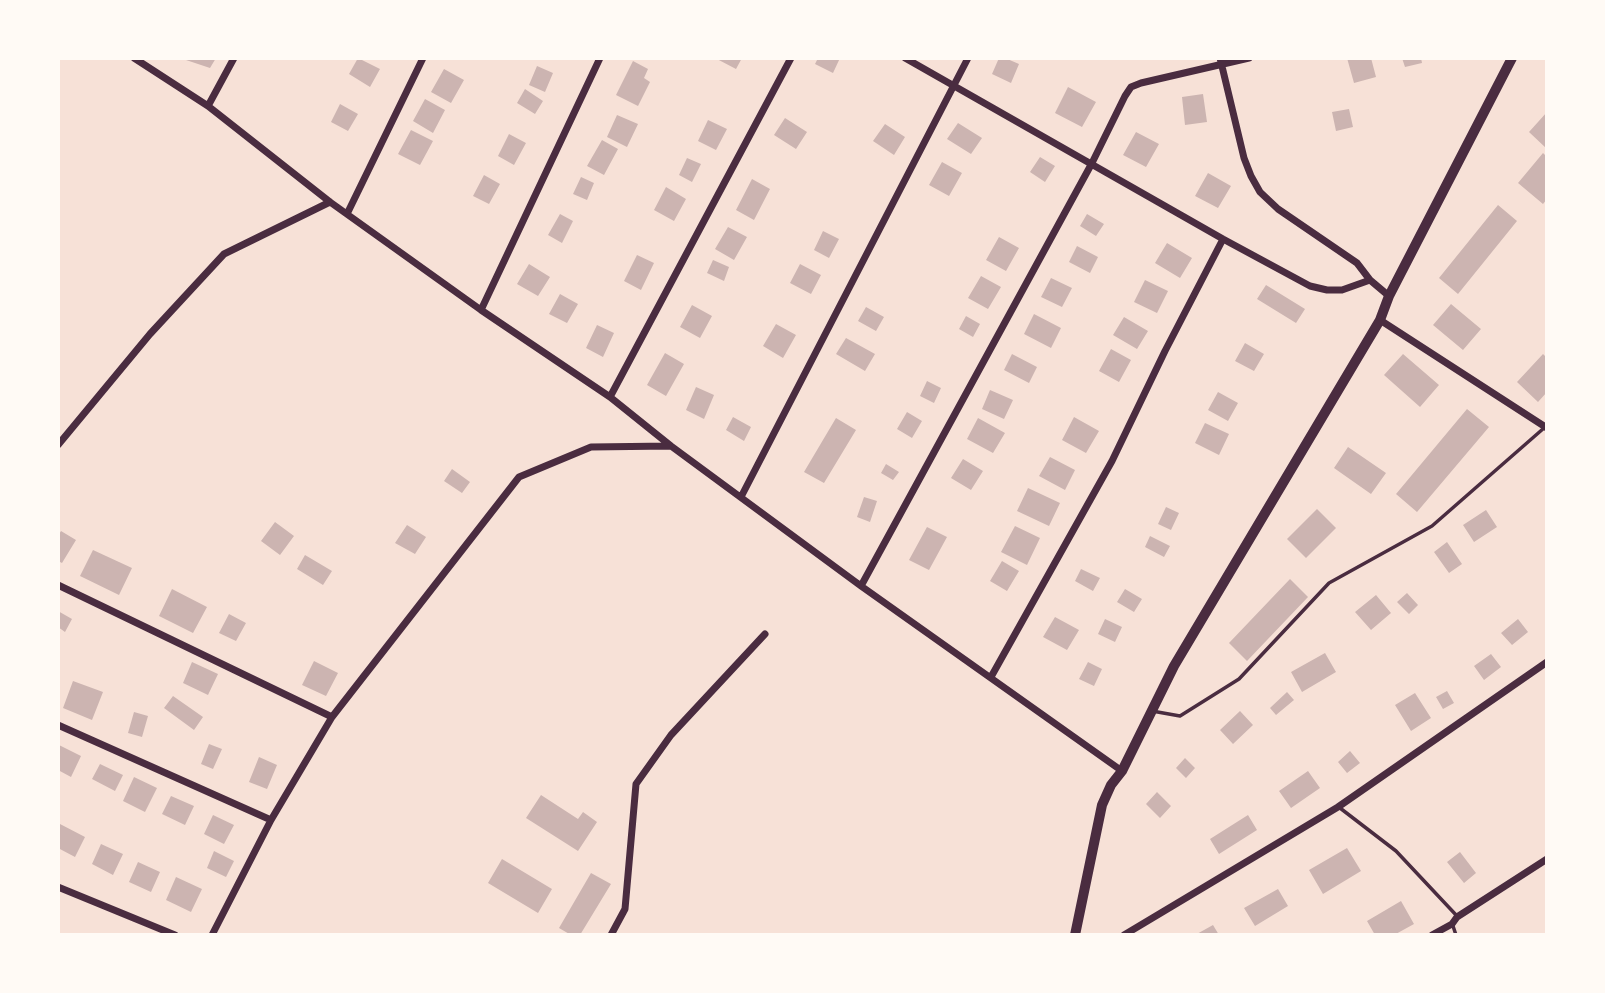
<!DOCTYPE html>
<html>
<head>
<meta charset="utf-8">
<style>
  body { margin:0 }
  #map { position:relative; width:1605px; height:993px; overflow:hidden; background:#f7e1d7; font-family:Lato,sans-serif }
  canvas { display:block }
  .frame { position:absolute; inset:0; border:60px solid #fffaf5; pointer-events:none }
</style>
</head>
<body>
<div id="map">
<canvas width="1605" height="993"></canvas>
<div class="frame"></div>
</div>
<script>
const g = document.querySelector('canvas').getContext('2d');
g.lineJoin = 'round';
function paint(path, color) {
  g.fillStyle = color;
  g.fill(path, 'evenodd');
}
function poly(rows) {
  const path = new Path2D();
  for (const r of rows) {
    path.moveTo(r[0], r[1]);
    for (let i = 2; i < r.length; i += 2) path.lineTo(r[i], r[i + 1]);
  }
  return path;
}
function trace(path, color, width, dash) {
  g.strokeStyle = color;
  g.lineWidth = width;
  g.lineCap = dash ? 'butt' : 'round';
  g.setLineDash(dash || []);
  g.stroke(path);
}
const building = poly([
  [180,58,216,58,210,68],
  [358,58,380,69,370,87,349,74],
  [715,58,742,58,736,69],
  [818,58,840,58,833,73,815,64],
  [999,58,1005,58,1019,64,1011,83,992,74],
  [1347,58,1371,58,1376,77,1354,83],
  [1402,58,1421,58,1422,63,1405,67],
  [633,61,648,69,644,78,650,82,638,106,616,95],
  [537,66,553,73,545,92,529,85],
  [444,69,464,80,451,103,431,92],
  [1068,87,1096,102,1082,127,1055,113],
  [525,89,543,101,535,114,517,103],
  [1203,94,1207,122,1185,125,1182,97],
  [425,99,445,110,433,133,413,121],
  [340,104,358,114,348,131,331,122],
  [1349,109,1353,127,1336,131,1332,112],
  [1547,112,1547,149,1529,132],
  [617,115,638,124,627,147,607,137],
  [785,118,807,132,796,149,774,135],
  [708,120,727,129,716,150,698,141],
  [958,123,982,138,971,154,947,139],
  [885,124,905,137,894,155,873,141],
  [411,130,433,141,420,165,398,154],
  [1136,132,1159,144,1146,167,1123,155],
  [509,134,526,143,514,165,498,156],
  [602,140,618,149,604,175,587,166],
  [1543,153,1547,157,1547,199,1543,204,1518,183],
  [1040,157,1055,166,1045,182,1030,172],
  [687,158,701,164,692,182,679,175],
  [942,162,962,173,949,196,929,185],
  [1208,173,1231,186,1218,208,1195,196],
  [484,175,500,184,489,204,473,196],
  [581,177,594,183,587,200,573,194],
  [752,179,770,189,754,220,736,210],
  [666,187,686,199,674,221,654,210],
  [1498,205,1517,221,1458,294,1439,278],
  [560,214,573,221,562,243,548,235],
  [1087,214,1104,224,1096,236,1080,226],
  [728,227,747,237,734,260,715,249],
  [823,231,839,239,829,258,814,250],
  [999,237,1019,248,1006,271,986,260],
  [1167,243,1192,258,1180,278,1155,263],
  [1077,246,1098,257,1090,273,1069,262],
  [637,255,654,263,641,290,624,281],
  [713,260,729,267,724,281,707,273],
  [529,264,550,277,538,296,517,284],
  [800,264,821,275,811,294,790,283],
  [981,276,1001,287,988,309,968,298],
  [1051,278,1072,288,1062,307,1041,297],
  [1145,280,1168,291,1157,313,1134,302],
  [1266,285,1305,309,1296,323,1257,299],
  [560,294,578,304,567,323,549,314],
  [1451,304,1481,329,1463,350,1433,325],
  [692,305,712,316,700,338,680,327],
  [866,307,884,317,876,331,858,321],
  [1034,314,1061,328,1051,348,1024,334],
  [966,316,980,324,973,337,959,329],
  [1124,317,1148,331,1137,349,1113,335],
  [776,324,796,335,783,358,763,346],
  [597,325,614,333,603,357,586,348],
  [846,338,875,354,865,371,836,354],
  [1245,343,1264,354,1254,371,1235,361],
  [1111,349,1131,360,1119,382,1099,371],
  [665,353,684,364,666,396,647,385],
  [1012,354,1037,367,1029,383,1004,370],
  [1403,354,1439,385,1420,407,1384,375],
  [1543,354,1547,358,1547,392,1538,402,1517,382],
  [927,381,941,388,934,403,920,396],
  [696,387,714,395,704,419,686,410],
  [990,390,1013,400,1004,419,982,409],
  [1218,392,1238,403,1228,421,1208,410],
  [1467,409,1489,427,1417,512,1396,494],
  [907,412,922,421,912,438,897,429],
  [733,417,751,427,744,441,726,430],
  [1074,417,1099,431,1086,453,1062,440],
  [836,418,856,430,824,483,804,472],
  [978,418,1005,433,993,453,967,439],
  [1205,423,1229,434,1219,455,1195,443],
  [1348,447,1386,473,1371,494,1334,468],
  [1050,457,1075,470,1065,490,1039,476],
  [963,459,983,471,971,490,951,478],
  [886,464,899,472,893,480,881,473],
  [452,469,470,482,462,493,444,481],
  [1028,488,1060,503,1049,526,1017,511],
  [864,497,877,501,870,522,857,517],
  [1166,507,1179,513,1171,530,1158,524],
  [1317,509,1336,528,1306,558,1287,539],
  [1486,510,1497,527,1474,542,1463,525],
  [275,522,294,536,280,555,261,541],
  [407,525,426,537,415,554,395,543],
  [1015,526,1040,538,1027,565,1001,552],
  [927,527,947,537,929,570,909,560],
  [61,531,76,540,62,563,58,561,58,536],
  [1150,536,1170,546,1164,557,1145,547],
  [1447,542,1462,564,1449,573,1434,552],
  [93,550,132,568,119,595,80,576],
  [305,555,332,571,323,585,297,569],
  [1002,561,1019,571,1007,591,990,581],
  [1081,569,1100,578,1093,591,1075,581],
  [1290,579,1308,597,1247,661,1229,643],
  [172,589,207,607,193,633,159,616],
  [1125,589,1142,599,1134,612,1117,602],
  [1407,593,1418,605,1409,614,1397,602],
  [1376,595,1391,613,1371,630,1355,612],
  [58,611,72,619,65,632,58,627],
  [229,614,246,623,236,641,219,633],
  [1055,617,1079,630,1067,650,1043,637],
  [1105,619,1122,627,1115,642,1098,634],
  [1518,619,1528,632,1512,645,1501,633],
  [1325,653,1336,672,1302,692,1291,672],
  [1491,654,1501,667,1484,680,1474,666],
  [314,661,338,673,326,696,302,685],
  [192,662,218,674,208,695,183,683],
  [1088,662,1102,669,1094,686,1079,679],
  [73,681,103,692,92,720,63,708],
  [1447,691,1454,703,1443,709,1436,697],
  [1287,692,1294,700,1276,715,1270,708],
  [1415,693,1431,718,1411,731,1395,705],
  [173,696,203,717,194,730,164,708],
  [1240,711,1253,725,1233,744,1220,730],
  [134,712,148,716,142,737,128,733],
  [209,744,222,749,213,769,201,764],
  [59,745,81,756,71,777,58,770],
  [1350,751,1360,763,1347,773,1338,762],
  [259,757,277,765,267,789,249,782],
  [1185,758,1195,768,1186,778,1176,768],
  [100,764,123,775,115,791,92,779],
  [1308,771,1320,788,1291,808,1279,791],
  [134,777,157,788,145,812,123,801],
  [1157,792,1171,806,1160,818,1146,804],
  [541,795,578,819,583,812,597,822,578,851,526,818],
  [171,796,194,806,185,825,162,814],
  [213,815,234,825,224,844,204,834],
  [1248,815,1257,830,1219,854,1210,839],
  [60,824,85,837,75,857,58,848,58,828],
  [101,844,123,854,113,875,92,864],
  [1347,848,1361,871,1323,894,1309,870],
  [214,851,234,861,226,877,207,868],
  [1460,852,1476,873,1464,883,1447,862],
  [502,859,552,889,538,913,488,883],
  [138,862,160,872,151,892,129,882],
  [591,873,611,884,580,935,571,935,559,928],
  [176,877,202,889,191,912,166,900],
  [1278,889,1288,906,1255,926,1244,908],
  [1401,901,1414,924,1394,935,1375,935,1367,921],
  [1213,925,1219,935,1195,935]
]);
const service = poly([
  [1152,711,1180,716,1239,679,1329,583,1432,526,1544,428],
  [1340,808,1396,851,1457,916],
  [1453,926,1456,935]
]);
const minor = poly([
  [134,58,208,106,330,202,481,310,610,397,671,446,861,586,1122,771],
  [905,58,1223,239,1310,286,1327,290,1342,290,1370,280,1389,296],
  [1220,58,1244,158,1251,176,1260,192,1278,209,1357,263,1370,280],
  [208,106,234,58],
  [347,214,423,58],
  [481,310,600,58],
  [1380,320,1547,428],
  [610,397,791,58],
  [58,445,150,334,224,254,330,202],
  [741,497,968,58],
  [58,585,332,717],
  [861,586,1092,163,1125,96,1131,87,1141,83,1249,58],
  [991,677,1112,461,1165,351,1223,239],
  [58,725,271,820],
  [58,887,175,935],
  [212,935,271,820,332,717,519,477,591,447,670,446],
  [611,935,625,909,636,784,671,735,765,634],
  [1124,935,1338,807,1547,662],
  [1432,935,1452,924,1457,917,1547,859]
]);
const secondary = poly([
  [1075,935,1102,805,1111,785,1122,771,1174,666,1380,320,1389,296,1512,58]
]);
paint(building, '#ccb4b1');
trace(service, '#4a2c40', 3.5);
trace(minor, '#4a2c40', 7);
trace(secondary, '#4a2c40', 10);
</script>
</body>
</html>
